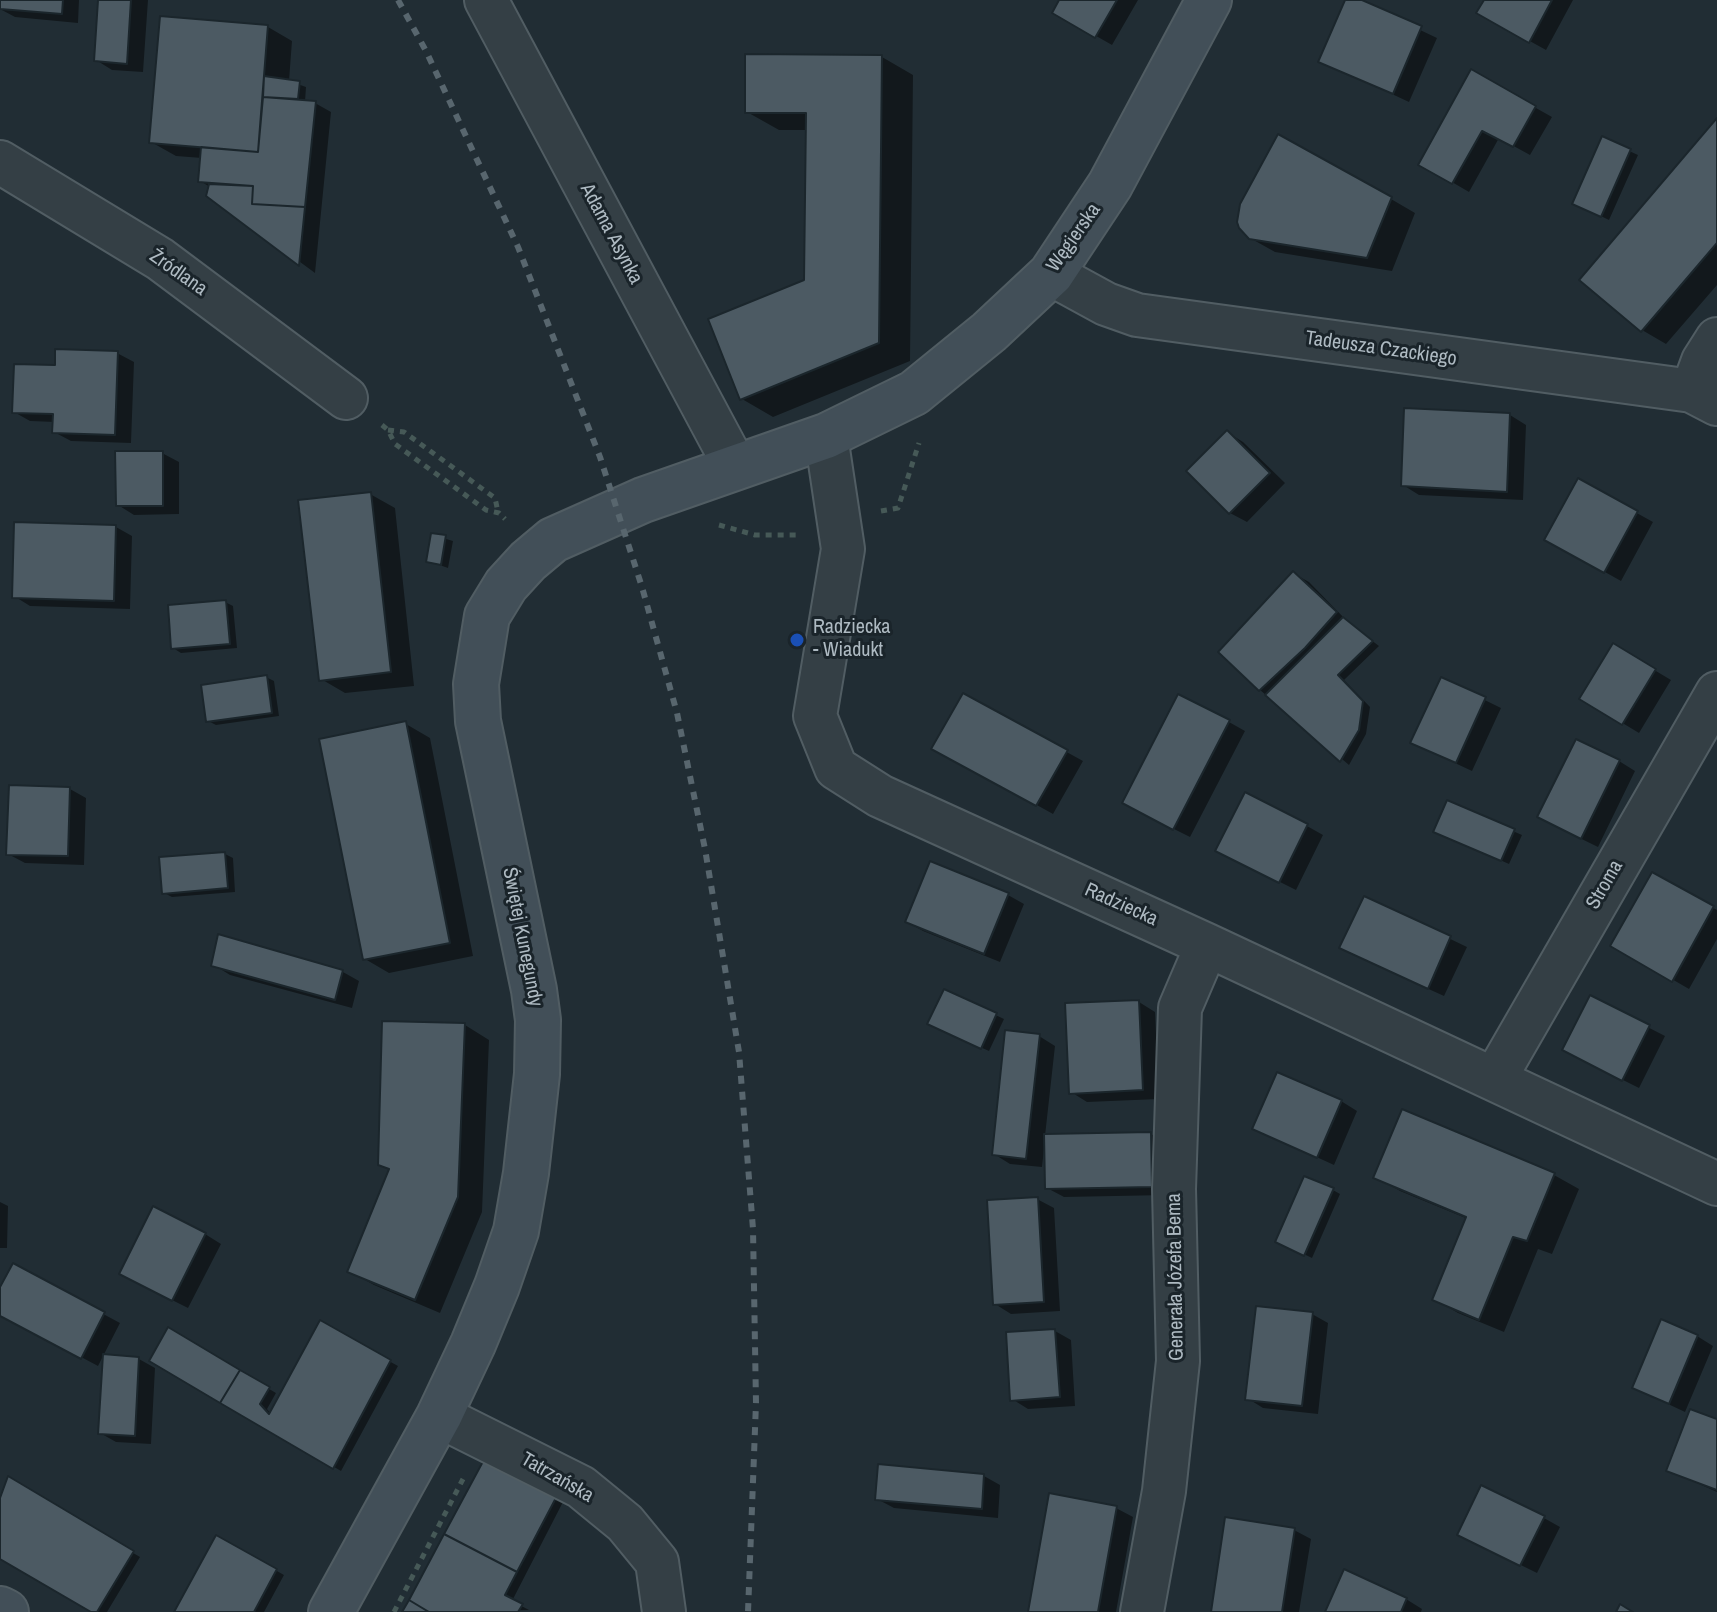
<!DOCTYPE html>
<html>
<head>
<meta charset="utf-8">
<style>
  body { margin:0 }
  canvas { display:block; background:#212d34 }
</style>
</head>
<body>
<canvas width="1717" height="1612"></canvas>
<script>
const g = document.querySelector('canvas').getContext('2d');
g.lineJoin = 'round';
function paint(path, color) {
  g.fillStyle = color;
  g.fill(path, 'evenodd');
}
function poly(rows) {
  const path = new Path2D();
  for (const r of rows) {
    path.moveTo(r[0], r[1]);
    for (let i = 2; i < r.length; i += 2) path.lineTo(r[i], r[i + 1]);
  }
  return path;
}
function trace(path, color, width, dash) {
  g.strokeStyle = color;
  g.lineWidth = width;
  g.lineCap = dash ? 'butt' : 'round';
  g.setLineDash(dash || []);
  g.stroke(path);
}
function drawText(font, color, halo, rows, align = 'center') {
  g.font = font + ' "Archivo Narrow",sans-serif';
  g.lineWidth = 6;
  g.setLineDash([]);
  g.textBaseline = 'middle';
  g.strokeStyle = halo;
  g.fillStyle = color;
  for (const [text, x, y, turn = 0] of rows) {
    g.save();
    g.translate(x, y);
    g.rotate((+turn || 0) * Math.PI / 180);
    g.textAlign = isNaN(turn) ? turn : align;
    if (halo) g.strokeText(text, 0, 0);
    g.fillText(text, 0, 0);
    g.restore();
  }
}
const shadow = poly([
  [0,0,79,0,78,23,15,17,0,9],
  [100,0,148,0,143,72,112,70,96,60],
  [1061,0,1138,0,1112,45,1054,12],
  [1347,0,1357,0,1437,38,1409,102,1321,61],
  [1486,0,1573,0,1546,50,1479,13],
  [162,18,268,27,292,41,289,81,306,87,305,102,315,103,331,112,315,273,209,195,210,187,200,181,202,158,176,156,151,142],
  [882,57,913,75,910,361,773,417,742,399,806,281,808,130,779,130,747,112],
  [1472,72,1552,117,1530,155,1499,138,1469,192,1421,164],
  [1717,121,1717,285,1666,344,1642,330],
  [1603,139,1638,155,1609,220,1582,207],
  [1391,199,1415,213,1392,271,1275,252,1250,238],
  [117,353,134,362,131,443,71,441,54,432,55,422,30,421,14,412,57,367],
  [1510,415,1526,425,1523,500,1419,495,1403,485],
  [1227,432,1243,442,1285,483,1247,522,1230,513,1188,471],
  [162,453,179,462,179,514,134,515,118,505],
  [1579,481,1653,522,1621,581,1546,539],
  [370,494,395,508,414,686,345,693,321,679],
  [116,527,132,536,130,609,30,606,14,596],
  [433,535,453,541,448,568,428,561],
  [1293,573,1309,582,1350,624,1379,646,1344,680,1370,707,1366,734,1349,765,1260,690],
  [225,602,233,606,237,648,181,653,173,648],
  [1614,646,1671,680,1639,733,1581,698],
  [266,677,274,681,279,716,216,725,208,721],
  [1442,679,1501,708,1472,771,1429,751],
  [963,695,1083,761,1053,814,934,748],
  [1229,722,1245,731,1190,837,1140,812],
  [406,724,430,738,473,956,389,973,365,959],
  [1619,761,1635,771,1598,847,1555,826],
  [70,789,86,798,84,865,25,863,8,854],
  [1448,803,1522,835,1509,864,1443,835],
  [1307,826,1323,835,1296,890,1234,859],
  [225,854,233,858,235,892,172,897,164,893],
  [1653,874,1717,910,1717,939,1689,989,1613,945],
  [1008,895,1024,904,1000,962,923,931,907,922],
  [1365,898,1467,947,1444,996,1358,957],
  [219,936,343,972,359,981,352,1008,230,975,214,965],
  [945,991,1004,1019,989,1051,937,1028],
  [1591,998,1665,1036,1639,1088,1581,1059],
  [1139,1002,1155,1012,1159,1099,1087,1102,1071,1092],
  [465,1025,489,1040,482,1212,440,1313,374,1285,349,1271],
  [1039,1036,1055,1046,1045,1136,1151,1134,1167,1144,1168,1195,1064,1197,1047,1188,1046,1150,1044,1149,1042,1167,1010,1164,994,1154],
  [1341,1101,1357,1111,1334,1165,1255,1129],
  [1403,1111,1554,1175,1579,1189,1552,1254,1538,1249,1504,1332,1458,1313,1434,1299,1468,1219,1400,1191,1376,1177],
  [1333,1190,1340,1194,1312,1258,1285,1245],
  [1037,1199,1054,1208,1060,1311,1011,1314,995,1304],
  [0,1202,8,1206,7,1248,0,1248],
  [205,1234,221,1244,188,1308,138,1283],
  [14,1266,120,1323,98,1366,0,1314,0,1292],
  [1312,1314,1328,1323,1318,1414,1263,1408,1247,1398],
  [320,1323,398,1366,341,1471,152,1360,169,1330,276,1393,267,1409,271,1414],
  [1055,1331,1071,1340,1075,1406,1028,1409,1012,1399],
  [1697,1336,1713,1346,1685,1412,1634,1388],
  [139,1359,155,1368,151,1444,116,1442,100,1433],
  [1717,1422,1717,1492,1668,1470],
  [487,1457,564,1500,512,1601,529,1610,405,1612],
  [984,1476,1000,1485,998,1518,894,1508,877,1499],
  [9,1479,140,1557,107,1612,95,1612,0,1557,0,1504],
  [1116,1508,1133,1517,1116,1612,1030,1612],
  [1544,1518,1560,1527,1537,1573,1476,1543],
  [1294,1530,1311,1539,1299,1612,1213,1612],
  [217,1537,284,1575,264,1612,176,1612],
  [1406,1599,1422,1609,1421,1612,1327,1612]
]);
const building = poly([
  [0,0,63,0,62,14,0,9,0,0],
  [98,0,131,0,127,64,94,61,98,0],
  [1059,0,1117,0,1095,38,1052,13,1059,0],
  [1345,0,1362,0,1422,26,1393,94,1318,62,1345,0],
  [1484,0,1552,0,1529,43,1476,13,1484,0],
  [160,16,268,25,258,152,149,143,160,16],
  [745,54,882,55,879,343,740,400,708,319,804,280,806,113,745,113,745,54],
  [1471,69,1536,106,1513,147,1482,131,1452,184,1418,165,1471,69],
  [264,76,300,81,298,99,263,97,264,76],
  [263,97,316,101,305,207,252,204,253,186,198,182,201,147,258,152,263,97],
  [1717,118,1717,243,1641,332,1579,280,1717,118],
  [1278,134,1392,197,1367,258,1249,239,1239,228,1237,222,1240,204,1278,134],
  [1602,136,1631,149,1601,217,1572,204,1602,136],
  [209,184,253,186,252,204,305,207,299,266,206,196,209,184],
  [55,349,118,351,115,435,52,433,53,414,12,413,14,364,55,365,55,349],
  [1404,408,1510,413,1507,492,1401,486,1404,408],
  [1227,430,1270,473,1229,514,1186,471,1227,430],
  [115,451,163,451,163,506,116,506,115,451],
  [1578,478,1638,511,1604,573,1544,540,1578,478],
  [371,492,391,672,319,681,298,500,371,492],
  [14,522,116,525,114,601,12,598,14,522],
  [431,533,446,535,441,565,426,562,431,533],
  [1293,571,1337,612,1305,648,1259,691,1218,652,1293,571],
  [226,600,230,644,171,649,168,605,226,600],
  [1343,617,1373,641,1338,675,1363,701,1359,730,1340,762,1265,695,1343,617],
  [1613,643,1656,669,1622,725,1579,699,1613,643],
  [267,675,272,713,206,722,201,685,267,675],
  [1441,677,1486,697,1456,763,1410,743,1441,677],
  [963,693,1068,750,1036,806,931,749,963,693],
  [1178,694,1230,720,1173,830,1122,803,1178,694],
  [406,721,450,943,363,960,319,739,406,721],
  [1576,739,1620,760,1581,839,1537,817,1576,739],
  [9,785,70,787,68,856,6,855,9,785],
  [1245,792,1308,824,1279,883,1215,851,1245,792],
  [1447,800,1515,829,1501,861,1433,832,1447,800],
  [225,852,228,888,162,894,159,857,225,852],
  [930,861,1009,893,984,954,905,922,930,861],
  [1652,872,1714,906,1672,982,1610,946,1652,872],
  [1364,896,1451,936,1428,989,1339,948,1364,896],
  [218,934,343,970,335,1000,211,966,218,934],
  [944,989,997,1013,981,1049,927,1024,944,989],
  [1590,995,1650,1025,1622,1081,1562,1050,1590,995],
  [1139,1000,1143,1090,1069,1094,1065,1003,1139,1000],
  [382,1021,465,1023,458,1197,415,1300,347,1272,389,1169,378,1165,382,1021],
  [1005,1030,1040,1034,1026,1159,992,1155,1005,1030],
  [1277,1072,1342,1100,1317,1158,1252,1129,1277,1072],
  [1402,1109,1555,1173,1527,1241,1513,1237,1479,1320,1432,1300,1466,1217,1373,1178,1402,1109],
  [1151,1132,1152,1187,1045,1189,1044,1134,1151,1132],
  [1304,1176,1334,1188,1304,1256,1275,1242,1304,1176],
  [1038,1197,1044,1302,993,1305,987,1200,1038,1197],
  [153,1206,206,1233,172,1301,119,1274,153,1206],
  [13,1263,105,1312,81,1359,0,1316,0,1287,13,1263],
  [1256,1306,1313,1312,1302,1406,1245,1400,1256,1306],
  [1661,1319,1698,1335,1669,1404,1632,1388,1661,1319],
  [320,1320,391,1360,333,1469,220,1403,240,1370,270,1387,260,1404,269,1414,320,1320],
  [168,1327,240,1370,220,1403,149,1361,168,1327],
  [1055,1329,1060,1397,1010,1401,1006,1332,1055,1329],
  [103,1354,139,1357,135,1436,98,1434,103,1354],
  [1690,1409,1717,1419,1717,1490,1666,1471,1690,1409],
  [487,1454,558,1494,517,1572,444,1534,487,1454],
  [878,1464,984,1474,982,1509,875,1500,878,1464],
  [8,1476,134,1551,97,1612,91,1612,0,1559,0,1498,8,1476],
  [1481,1485,1545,1516,1520,1566,1457,1535,1481,1485],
  [1049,1493,1117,1506,1098,1612,1028,1612,1049,1493],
  [1225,1517,1295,1528,1282,1612,1211,1612,1225,1517],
  [444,1534,517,1572,505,1595,523,1604,518,1612,429,1612,409,1600,444,1534],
  [216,1535,277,1569,254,1612,174,1612,216,1535],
  [1344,1569,1407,1598,1401,1612,1325,1612,1344,1569],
  [409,1600,429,1612,402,1612,409,1600],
  [1620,1604,1633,1612,1616,1612,1620,1604]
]);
const path = poly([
  [382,425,388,430,395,444,486,510,499,513,505,519],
  [388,430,404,432,495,498,498,512],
  [881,511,898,508,919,443],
  [719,525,755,535,796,535],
  [394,1612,463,1479]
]);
const street = poly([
  [486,0,736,468],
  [0,162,160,259,346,398],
  [1051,274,1106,304,1137,315,1692,391,1717,404],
  [1692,391,1703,361,1717,339],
  [826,436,843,549,815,716,836,768,880,796,1207,945,1717,1184],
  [1495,1078,1717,693],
  [439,1416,581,1487,625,1523,657,1562,664,1612],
  [1142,1612,1164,1491,1178,1361,1174,1189,1180,1008,1207,945]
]);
const secondary = poly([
  [0,1609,6,1612],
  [331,1612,439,1416,473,1344,497,1286,516,1231,526,1173,537,1074,538,1020,534,990,478,721,476,684,487,616,506,585,528,561,553,540,643,500,826,436,914,393,989,332,1051,274,1110,185,1209,0]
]);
const rail = poly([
  [398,0,426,51,518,247,600,457,642,587,677,713,705,849,739,1052,753,1229,756,1403,748,1612]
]);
const markers = [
  [797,640,8,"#1a4fb4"]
];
const streetNames = [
  ["Adama Asynka",611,234,62],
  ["Węgierska",1074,238,-55],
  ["Źródlana",178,273,35],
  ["Tadeusza Czackiego",1381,349,8],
  ["Stroma",1605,885,-60],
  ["Radziecka",1121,905,24],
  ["Świętej Kunegundy",522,937,79],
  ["Generała Józefa Bema",1176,1277,-91],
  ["Tatrzańska",557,1478,30]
];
const poiNames = [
  ["Radziecka",813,628],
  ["- Wiadukt",813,651]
];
paint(shadow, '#0007');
paint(building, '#4c5a63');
trace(building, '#1b262c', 2);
trace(street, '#515d63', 46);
trace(secondary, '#515d63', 48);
trace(path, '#465957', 5, [6, 6]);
trace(street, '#343f45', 42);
trace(secondary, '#424f58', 44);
trace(rail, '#58666e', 6, [8, 8]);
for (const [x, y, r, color] of markers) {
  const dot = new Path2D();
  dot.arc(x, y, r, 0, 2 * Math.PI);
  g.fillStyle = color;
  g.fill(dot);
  trace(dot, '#1a242a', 3);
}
drawText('20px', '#aebac2', '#1a242a', streetNames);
drawText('20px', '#aebac2', '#1a242a', poiNames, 'left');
</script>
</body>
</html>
